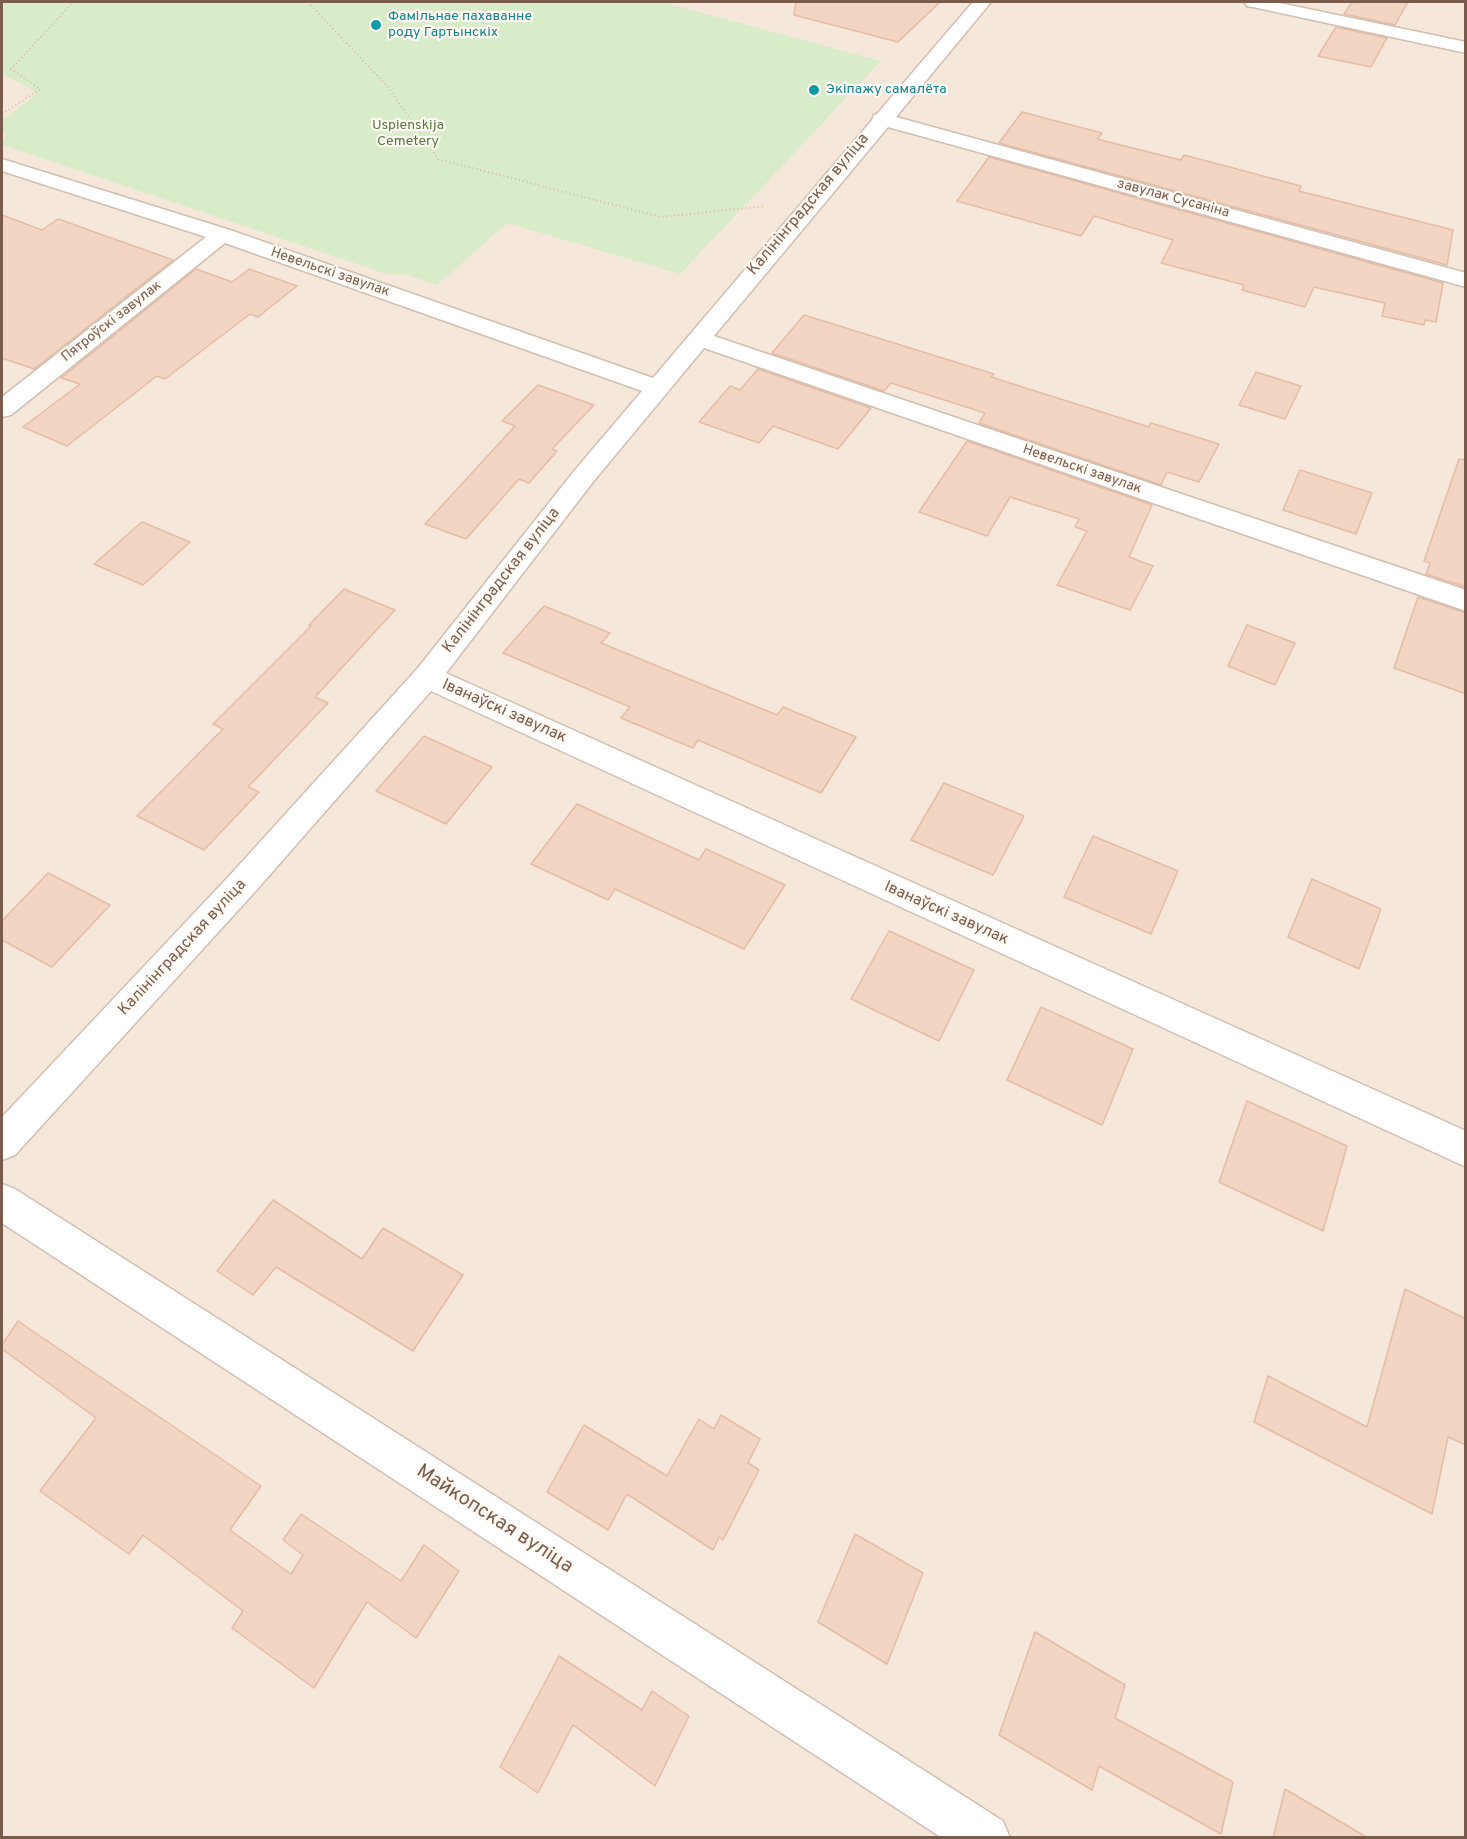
<!DOCTYPE html>
<html>
<head>
<meta charset="utf-8">
<style>
  body { margin:0 }
  #map { position:relative; width:1467px; height:1839px; overflow:hidden; background:#fdf6ec; font-family:Overpass,sans-serif }
  canvas { display:block }
  .frame { position:absolute; inset:0; border:3px solid #7a5c4d; pointer-events:none }
</style>
</head>
<body>
<div id="map">
<canvas width="1467" height="1839"></canvas>
<div class="frame"></div>
</div>
<script>
const g = document.querySelector('canvas').getContext('2d');
g.lineJoin = 'round';
function paint(path, color) {
  g.fillStyle = color;
  g.fill(path, 'evenodd');
}
function poly(rows) {
  const path = new Path2D();
  for (const r of rows) {
    path.moveTo(r[0], r[1]);
    for (let i = 2; i < r.length; i += 2) path.lineTo(r[i], r[i + 1]);
  }
  return path;
}
function trace(path, color, width, dash) {
  g.strokeStyle = color;
  g.lineWidth = width;
  g.lineCap = dash ? 'butt' : 'round';
  g.setLineDash(dash || []);
  g.stroke(path);
}
function drawText(font, color, halo, rows, align = 'center') {
  g.font = font + ' Overpass,sans-serif';
  g.lineWidth = 4.5;
  g.setLineDash([]);
  g.textBaseline = 'middle';
  g.strokeStyle = halo;
  g.fillStyle = color;
  for (const [text, x, y, turn = 0] of rows) {
    g.save();
    g.translate(x, y);
    g.rotate((+turn || 0) * Math.PI / 180);
    g.textAlign = isNaN(turn) ? turn : align;
    if (halo) g.strokeText(text, 0, 0);
    g.fillText(text, 0, 0);
    g.restore();
  }
}
const residential = poly([
  [2,2,1465,2,1465,1837,2,1837]
]);
const green = poly([
  [2,2,662,2,881,61,680,274,510,224,505,225,437,285,404,274,390,275,2,145,6,133,2,131,2,120,36,95,32,89,2,74]
]);
const building = poly([
  [796,2,940,2,898,42,794,15,796,2],
  [1352,2,1408,2,1395,25,1344,14,1352,2],
  [1336,27,1387,38,1371,67,1318,56,1336,27],
  [1022,112,1102,133,1097,139,1181,160,1184,155,1301,186,1299,191,1453,230,1447,265,999,143,1022,112],
  [989,157,1443,283,1436,322,1425,320,1424,325,1382,316,1385,303,1314,287,1305,307,1242,290,1244,285,1161,263,1173,240,1094,216,1081,236,957,201,989,157],
  [2,215,42,230,58,219,173,260,34,369,2,358,2,215],
  [196,269,232,282,249,269,297,286,258,317,250,314,165,379,157,376,67,446,23,427,80,384,61,378,196,269],
  [804,315,994,374,991,377,1149,427,1151,423,1219,444,1199,482,1167,472,1161,485,979,423,985,413,891,383,884,391,772,353,804,315],
  [758,369,871,408,838,449,773,426,759,443,699,422,730,386,740,390,758,369],
  [1256,372,1301,386,1285,419,1239,405,1256,372],
  [538,385,594,405,552,449,557,451,529,483,519,479,466,539,425,524,515,426,502,421,538,385],
  [967,441,1152,505,1129,557,1153,566,1130,610,1057,585,1087,531,1075,527,1079,519,1010,497,987,536,919,512,967,441],
  [1459,459,1466,460,1466,587,1426,574,1430,563,1424,561,1459,459],
  [1300,470,1372,493,1356,534,1283,510,1300,470],
  [142,522,190,542,143,585,94,564,142,522],
  [344,589,395,610,315,697,328,703,248,787,259,792,204,850,137,816,223,729,213,724,311,626,309,625,344,589],
  [1418,597,1466,613,1466,694,1394,668,1418,597],
  [544,606,610,633,601,643,777,715,783,707,856,737,821,793,698,740,693,748,621,718,630,707,503,653,544,606],
  [1247,625,1295,643,1275,685,1228,666,1247,625],
  [424,736,492,767,446,824,376,791,424,736],
  [944,783,1024,816,993,875,911,840,944,783],
  [577,804,699,860,706,849,785,885,744,949,615,889,608,900,531,864,577,804],
  [1093,836,1178,871,1151,934,1064,897,1093,836],
  [48,873,110,905,52,967,2,940,2,921,48,873],
  [1312,879,1381,909,1359,969,1288,937,1312,879],
  [889,931,974,970,939,1041,851,999,889,931],
  [1041,1007,1133,1049,1102,1125,1007,1080,1041,1007],
  [1247,1101,1347,1146,1323,1231,1219,1182,1247,1101],
  [273,1200,362,1259,383,1228,463,1275,413,1351,276,1267,253,1295,217,1271,273,1200],
  [1405,1289,1466,1319,1466,1445,1448,1437,1432,1514,1254,1422,1268,1376,1367,1427,1405,1289],
  [18,1321,261,1486,230,1530,291,1574,303,1555,283,1540,301,1514,401,1581,424,1545,459,1571,416,1638,367,1602,314,1688,232,1628,243,1611,143,1535,129,1554,40,1491,96,1418,2,1349,2,1345,18,1321],
  [721,1415,760,1439,748,1463,759,1470,723,1540,719,1537,713,1550,627,1494,608,1530,547,1492,584,1425,667,1476,699,1419,714,1429,721,1415],
  [855,1534,923,1573,887,1664,818,1622,855,1534],
  [1035,1632,1125,1685,1115,1718,1233,1782,1221,1834,1099,1766,1092,1790,999,1735,1035,1632],
  [559,1656,642,1710,652,1691,689,1716,655,1786,573,1725,538,1793,500,1767,559,1656],
  [1285,1789,1368,1838,1273,1838,1285,1789]
]);
const path = poly([
  [308,2,387,86,438,159,661,217,765,206],
  [2,114,40,89,11,69,73,2]
]);
const minor = poly([
  [973,2,991,2,896,117,1466,273,1466,287,888,127,714,336,1466,590,1466,611,704,348,593,482,446,673,1466,1131,1466,1167,431,691,253,894,15,1155,2,1160,2,1117,231,874,417,669,575,470,642,391,225,243,11,415,2,417,2,397,206,237,2,171,2,159,230,230,653,378,872,120,874,115,877,114,973,2],
  [1244,2,1275,2,1466,42,1466,53,1253,7,1247,6,1244,2],
  [2,1184,15,1189,1003,1821,1010,1838,942,1838,2,1223,2,1184]
]);
const markers = [
  [376,25,6,"#0f9aa8"],
  [814,90,6,"#0f9aa8"]
];
const farCulturenames = [
  ["Фамільнае пахаванне",388,17],
  ["роду Гартынскіх",388,33],
  ["Экіпажу самалёта",826,90]
];
const farParknames = [
  ["Uspienskija",408,126],
  ["Cemetery",408,142]
];
const farStreetnames = [
  ["завулак Сусаніна",1173,199,15],
  ["Невельскі завулак",330,273,19],
  ["Пятроўскі завулак",112,322,-38],
  ["Невельскі завулак",1082,470,19]
];
const streetNames = [
  ["Калінінградская вуліца",809,205,-50],
  ["Калінінградская вуліца",502,581,-52],
  ["Іванаўскі завулак",504,712,24],
  ["Іванаўскі завулак",946,914,24],
  ["Калінінградская вуліца",183,948,-47]
];
const nearStreetnames = [
  ["Майкопская вуліца",494,1520,33]
];
paint(residential, '#f5e8da');
paint(green, '#d8ecc9');
paint(building, '#f3d5c3');
trace(building, '#e6bba3', 1.5);
trace(minor, '#d1beb0', 3);
trace(path, '#d9b8a5', 2, [1, 3]);
paint(minor, '#fff');
for (const [x, y, r, color] of markers) {
  const dot = new Path2D();
  dot.arc(x, y, r, 0, 2 * Math.PI);
  g.fillStyle = color;
  g.fill(dot);
  trace(dot, '#fffaf3', 2);
}
drawText('14px', '#0d838f', '#fffaf3', farCulturenames, 'left');
drawText('14px', '#537a41', '#fffaf3', farParknames);
drawText('14px', '#7a5c4d', '#fffaf3', farStreetnames);
drawText('16px', '#7a5c4d', '#fffaf3', streetNames);
drawText('20px', '#7a5c4d', '#fffaf3', nearStreetnames);
</script>
</body>
</html>
